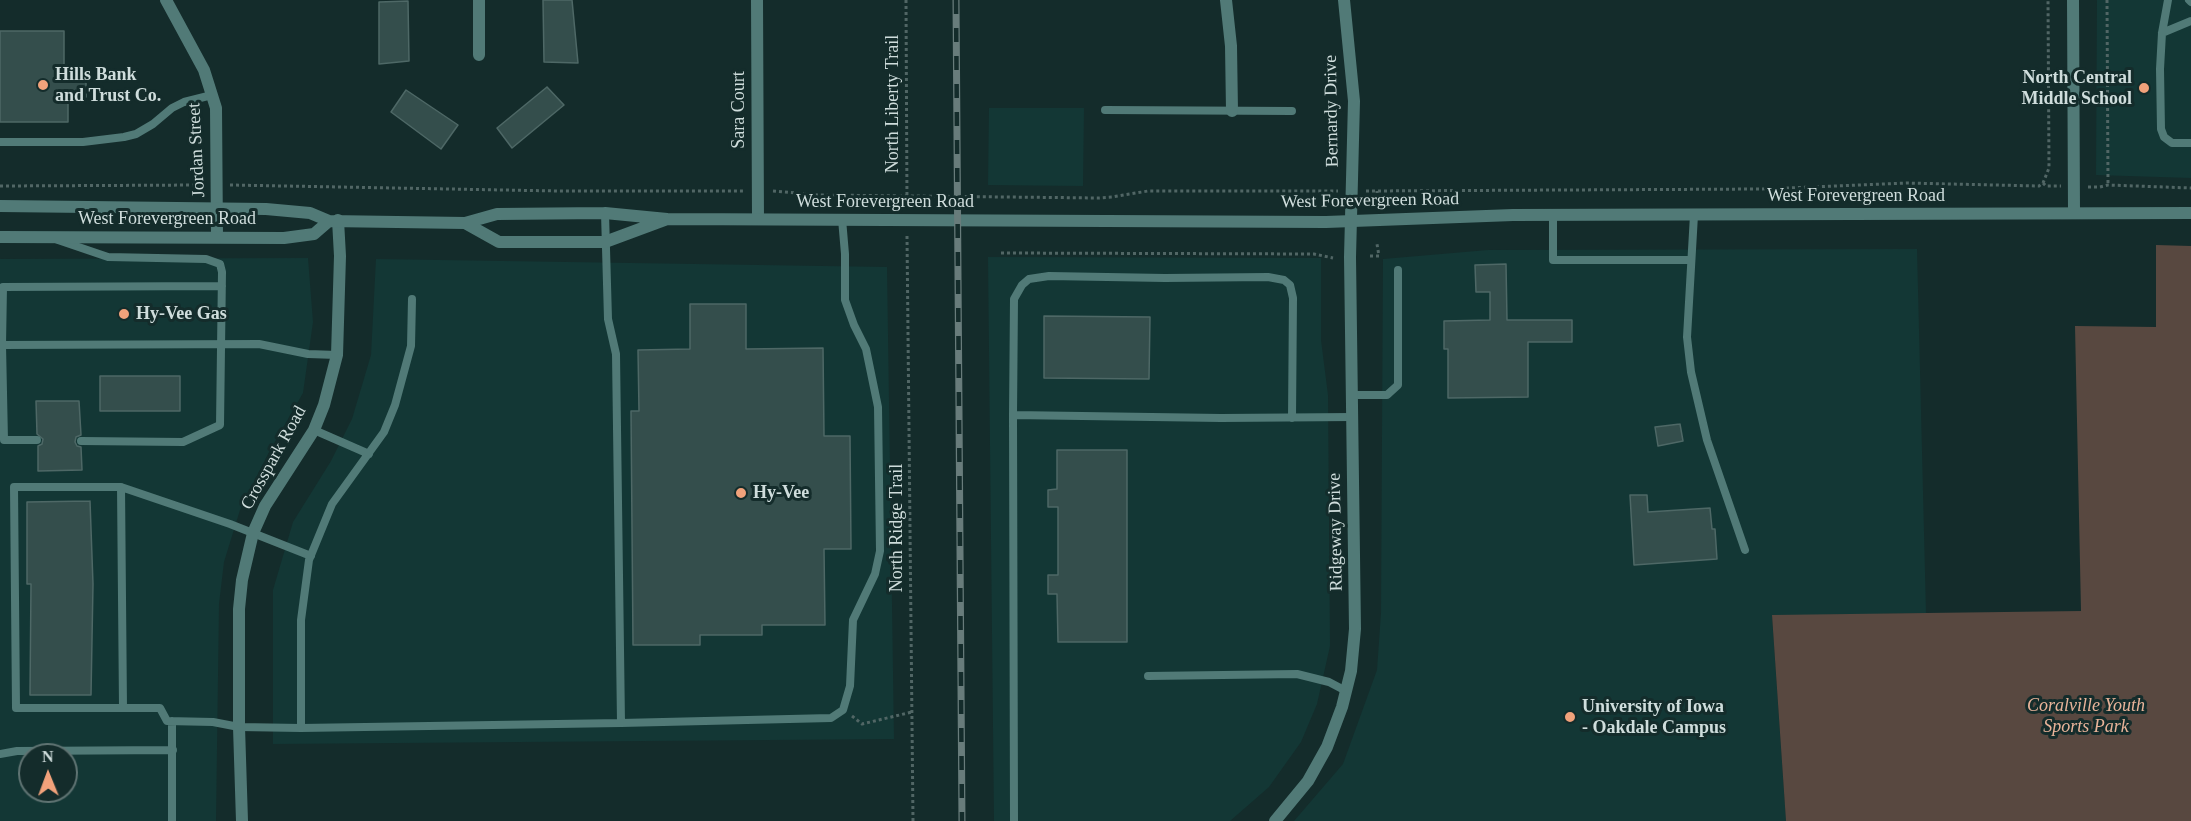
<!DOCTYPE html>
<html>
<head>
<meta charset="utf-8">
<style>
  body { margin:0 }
  #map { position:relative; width:2191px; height:821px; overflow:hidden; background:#142c2b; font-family:Georgia,serif }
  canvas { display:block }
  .north { position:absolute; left:18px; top:743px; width:60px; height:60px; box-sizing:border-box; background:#142c2b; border:2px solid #5f7372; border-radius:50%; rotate:359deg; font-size:16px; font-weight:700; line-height:24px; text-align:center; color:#cfdddc }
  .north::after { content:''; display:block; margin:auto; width:21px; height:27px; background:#f1a27b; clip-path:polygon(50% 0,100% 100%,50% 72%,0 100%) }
</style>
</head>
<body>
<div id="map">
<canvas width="2191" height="821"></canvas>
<div class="north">N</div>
</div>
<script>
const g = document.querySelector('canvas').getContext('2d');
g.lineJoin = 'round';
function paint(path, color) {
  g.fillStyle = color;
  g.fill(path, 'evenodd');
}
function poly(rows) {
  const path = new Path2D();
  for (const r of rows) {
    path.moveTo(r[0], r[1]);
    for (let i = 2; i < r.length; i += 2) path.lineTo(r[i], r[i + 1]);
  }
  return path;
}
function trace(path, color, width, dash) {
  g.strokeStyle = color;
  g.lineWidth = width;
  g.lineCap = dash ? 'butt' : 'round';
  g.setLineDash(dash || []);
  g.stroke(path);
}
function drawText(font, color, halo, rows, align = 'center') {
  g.font = font + ' Georgia,serif';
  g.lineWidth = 6;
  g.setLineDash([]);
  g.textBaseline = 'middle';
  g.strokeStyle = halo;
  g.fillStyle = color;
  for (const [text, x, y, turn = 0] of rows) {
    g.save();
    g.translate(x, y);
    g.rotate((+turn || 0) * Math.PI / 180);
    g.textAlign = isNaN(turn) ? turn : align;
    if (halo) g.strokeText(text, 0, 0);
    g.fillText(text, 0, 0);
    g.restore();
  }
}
const built = poly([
  [2097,0,2191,0,2191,178,2096,175],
  [989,108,1084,108,1083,186,988,185],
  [1917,249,1926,613,1772,616,1786,821,1294,821,1343,764,1377,670,1381,613,1383,259,1488,250],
  [988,257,1321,258,1321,340,1328,395,1330,646,1317,704,1301,742,1269,787,1230,821,994,821],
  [308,258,313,322,303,393,269,452,240,510,224,562,219,604,216,821,0,821,0,259],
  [30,755,66,755,66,791,30,791],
  [376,259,887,267,894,739,273,744,273,590,293,522,331,461,352,419,371,355]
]);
const green = poly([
  [2156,245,2191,246,2191,821,1786,821,1772,615,2081,611,2075,326,2156,327]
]);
const building = poly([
  [543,0,572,0,578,63,544,62,543,0],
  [408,1,409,61,379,64,379,2,408,1],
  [0,31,64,31,64,70,86,72,86,97,78,98,78,101,68,101,68,122,0,122,0,31],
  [547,87,564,105,512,148,497,128,547,87],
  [406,90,458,125,441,149,391,112,406,90],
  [1506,264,1507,320,1572,320,1572,342,1528,342,1528,397,1448,398,1448,349,1444,349,1444,321,1490,320,1490,292,1476,292,1475,265,1506,264],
  [690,304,746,304,746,349,823,348,824,436,850,436,851,549,824,549,825,625,762,625,762,635,700,635,700,645,633,645,631,411,639,411,638,350,690,349,690,304],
  [1044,316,1150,317,1149,379,1044,378,1044,316],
  [100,376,180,376,180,411,100,411,100,376],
  [36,401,79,401,81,435,76,437,75,442,77,446,81,447,82,470,38,471,38,446,42,444,43,439,37,434,36,401],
  [1680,424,1683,441,1658,446,1655,427,1680,424],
  [1057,450,1127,450,1127,642,1058,642,1057,594,1048,594,1048,575,1058,575,1058,507,1048,507,1048,490,1057,489,1057,450],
  [1630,495,1647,495,1648,512,1710,508,1712,529,1715,529,1717,559,1634,565,1630,495],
  [90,501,93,584,91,695,30,695,31,584,27,584,27,502,90,501]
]);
const path = poly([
  [906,0,907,205],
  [2107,0,2108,185],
  [2043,183,2046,186,2061,186],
  [230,185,558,191,745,191],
  [0,186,202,185],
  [2088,187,2100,187,2108,185,2191,188],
  [773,191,819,195,1099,198,1112,197,1148,191,1338,191],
  [1366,191,1762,189,1906,183,2039,186,2043,183,2049,168,2048,0],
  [1377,205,1377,191],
  [907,236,913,821],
  [1001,253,1314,254,1333,258],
  [1370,256,1379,256,1377,244],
  [852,716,862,724,912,712]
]);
const service = poly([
  [2168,0,2162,33,2160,69,2161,129,2164,137,2172,143,2191,143],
  [2189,0,2191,2],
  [2162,33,2191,21],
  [1105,110,1292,111],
  [0,142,83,142,124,137,136,134,153,124,172,108,184,102,212,95],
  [605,213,608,319,616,354,621,723,831,718,843,710,850,686,853,620,875,574,880,551,878,407,866,349,854,325,845,300,845,254,842,219],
  [1553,215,1553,260,1691,260],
  [1694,215,1687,337,1691,372,1707,440,1745,550],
  [58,240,108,257,206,259,220,264,222,272,220,425,183,442,81,441],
  [222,286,3,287,2,345,259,344,308,354,337,355],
  [412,299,411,346,395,405,384,432,332,504,309,560,301,620,301,728,621,723],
  [2,345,4,440,37,440],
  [1352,395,1387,395,1398,385,1398,270],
  [1013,415,1014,299,1022,285,1029,279,1049,276,1165,278,1268,277,1284,280,1290,285,1293,298,1292,418],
  [314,430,369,454],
  [121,487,123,708],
  [1148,676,1297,674,1329,682,1346,691],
  [301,728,239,727,213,722,167,721,160,708,16,708,14,487,121,487,230,524,311,556],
  [0,754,17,751,173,750],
  [172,821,172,721],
  [1014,821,1013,415,1221,418,1353,417]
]);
const minor = poly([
  [166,0,204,70,216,108,217,237],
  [479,0,479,55],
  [757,0,758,219],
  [1226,0,1231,46,1232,111],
  [242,821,239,727,239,609,242,580,253,533,265,506,314,430,324,405,337,355,340,256,338,220],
  [1275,821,1308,781,1327,747,1342,707,1351,671,1355,629,1350,257,1354,101,1344,0]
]);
const tertiary = poly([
  [2073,0,2074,212],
  [0,206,266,209,310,213,329,221,314,234,284,238,0,237],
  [605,213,667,219,605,242,499,242,465,223,497,214,605,213],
  [667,219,1326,222,1513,215,2191,213],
  [329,221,465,223]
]);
const rail = poly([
  [956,0,962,821]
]);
const markers = [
  [43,85,6,"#f1a27b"],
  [2144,88,6,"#f1a27b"],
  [124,314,6,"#f1a27b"],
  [741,493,6,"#f1a27b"],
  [1570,717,6,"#f1a27b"]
];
const poiNames = [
  ["Hills Bank",55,75],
  ["and Trust Co.",55,96],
  ["North Central",2132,78,"right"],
  ["Middle School",2132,99,"right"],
  ["Hy-Vee Gas",136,314],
  ["Hy-Vee",753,493],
  ["University of Iowa",1582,707],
  ["- Oakdale Campus",1582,728]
];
const streetNames = [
  ["North Liberty Trail",893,104,-90],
  ["Sara Court",739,110,-90],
  ["Bernardy Drive",1332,111,-91],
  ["Jordan Street",197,150,-93],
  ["West Forevergreen Road",1856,196],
  ["West Forevergreen Road",1370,201,-1],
  ["West Forevergreen Road",885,202],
  ["West Forevergreen Road",167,219],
  ["Crosspark Road",274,458,-61],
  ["North Ridge Trail",897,528,-90],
  ["Ridgeway Drive",1336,532,-91]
];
const parkNames = [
  ["Coralville Youth",2086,706],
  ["Sports Park",2086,727]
];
paint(built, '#133735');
paint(green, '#584840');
paint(building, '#344e4c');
trace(building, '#4e6866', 1.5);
trace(path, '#516665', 3, [3, 3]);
trace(service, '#517a77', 8);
trace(minor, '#517a77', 12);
trace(tertiary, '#517a77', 12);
trace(rail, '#687c7b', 7);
trace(rail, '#142c2b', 4.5, [14]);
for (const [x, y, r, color] of markers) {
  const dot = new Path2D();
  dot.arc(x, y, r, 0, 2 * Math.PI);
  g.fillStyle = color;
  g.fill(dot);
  trace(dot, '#142c2b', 2);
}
drawText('bold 18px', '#cfdddc', '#142c2b', poiNames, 'left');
drawText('18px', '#cfdddc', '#142c2b', streetNames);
drawText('italic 18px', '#e8b399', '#142c2b', parkNames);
</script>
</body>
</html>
